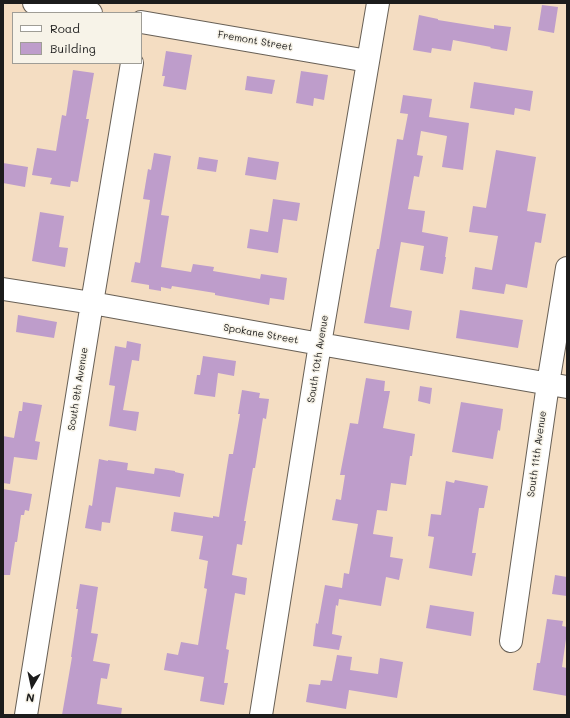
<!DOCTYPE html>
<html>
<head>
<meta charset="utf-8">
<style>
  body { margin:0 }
  #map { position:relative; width:570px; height:718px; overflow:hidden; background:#f4ddc2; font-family:Mali,sans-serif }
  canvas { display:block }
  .frame { position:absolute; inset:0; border:4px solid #1c1c1c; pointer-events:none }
  .legend { position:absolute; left:12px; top:12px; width:130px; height:52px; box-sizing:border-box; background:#f7f3e8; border:1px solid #9f9d96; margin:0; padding:5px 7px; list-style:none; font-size:12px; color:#1c1c1c }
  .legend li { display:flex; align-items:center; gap:8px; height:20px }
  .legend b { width:20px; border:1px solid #9f9d96 }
  .north { position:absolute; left:12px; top:666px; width:40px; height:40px; -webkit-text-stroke:3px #f7f3e8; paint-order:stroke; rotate:189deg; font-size:11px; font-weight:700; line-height:16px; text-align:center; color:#1c1c1c }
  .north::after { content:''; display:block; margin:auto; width:14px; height:18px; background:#1c1c1c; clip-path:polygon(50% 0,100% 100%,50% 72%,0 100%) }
</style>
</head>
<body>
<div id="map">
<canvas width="570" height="718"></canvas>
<div class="frame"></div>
<ul class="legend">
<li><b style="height:5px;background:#fff"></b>Road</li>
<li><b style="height:11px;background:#be9dcb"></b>Building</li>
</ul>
<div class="north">N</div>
</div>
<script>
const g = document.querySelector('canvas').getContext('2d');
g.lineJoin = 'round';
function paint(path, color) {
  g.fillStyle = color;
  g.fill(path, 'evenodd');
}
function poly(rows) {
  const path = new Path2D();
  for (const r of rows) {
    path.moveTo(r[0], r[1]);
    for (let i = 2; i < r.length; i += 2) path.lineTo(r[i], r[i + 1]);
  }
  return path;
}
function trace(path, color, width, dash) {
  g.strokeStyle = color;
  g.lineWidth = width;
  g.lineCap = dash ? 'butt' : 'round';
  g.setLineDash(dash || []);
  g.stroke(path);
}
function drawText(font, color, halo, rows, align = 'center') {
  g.font = font + ' Mali,sans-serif';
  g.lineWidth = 3;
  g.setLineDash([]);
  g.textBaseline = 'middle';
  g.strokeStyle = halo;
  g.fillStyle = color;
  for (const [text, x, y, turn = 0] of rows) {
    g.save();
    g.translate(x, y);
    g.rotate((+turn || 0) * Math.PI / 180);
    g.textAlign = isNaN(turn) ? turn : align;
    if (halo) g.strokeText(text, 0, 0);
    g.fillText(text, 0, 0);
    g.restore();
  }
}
const building = poly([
  [542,5,558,7,554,33,538,30],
  [419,15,438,19,438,20,494,29,494,25,511,27,507,51,490,48,491,47,453,40,451,51,432,48,431,53,413,50],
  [166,51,192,55,186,90,163,86,165,76,162,76],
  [73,70,94,73,86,119,89,119,78,182,71,181,70,187,50,184,52,178,32,175,37,148,56,151,62,115,66,116],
  [301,71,328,75,324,100,314,98,313,106,296,103],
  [247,76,275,80,272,94,245,90],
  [474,82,533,91,530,111,515,108,514,115,470,108],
  [403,95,432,99,429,117,469,123,463,170,442,167,447,136,421,131,417,155,423,156,419,177,414,176,408,209,425,211,422,232,448,237,445,257,446,257,443,274,420,270,424,246,401,242,390,307,412,311,409,330,364,323,377,249,379,249,397,139,403,140,408,114,400,113],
  [496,150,536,157,527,211,546,214,541,243,535,242,527,288,506,284,504,294,472,289,475,267,492,270,498,236,469,232,473,206,486,208],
  [154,153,171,156,161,215,169,216,161,267,191,272,193,264,214,267,213,271,260,279,261,274,287,278,284,300,270,298,269,305,215,295,215,293,172,286,171,289,161,287,161,291,149,289,149,285,131,282,135,262,140,263,150,200,143,199,148,169,151,170],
  [199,157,218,160,216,172,197,169],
  [248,157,279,162,276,180,245,175],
  [3,163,28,167,25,187,3,183],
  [273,199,300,203,297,221,283,219,278,253,247,248,250,229,268,232],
  [40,212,64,216,59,247,68,248,65,267,32,261],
  [460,310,523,320,518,348,456,338],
  [18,315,57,322,54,338,16,332],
  [127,341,141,344,139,361,132,360,123,410,139,412,136,431,109,426,115,386,109,385,115,346,126,348],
  [203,356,236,361,234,376,218,373,215,397,194,394,197,375,200,375],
  [366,378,385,381,384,391,390,391,383,428,415,434,412,456,410,456,406,485,391,483,387,511,377,510,373,534,393,537,390,557,403,559,399,580,386,577,381,606,339,599,338,606,336,605,332,634,342,636,339,650,313,646,316,623,318,624,325,585,342,588,344,573,349,574,358,524,332,520,336,499,341,500,345,475,340,475,350,423,358,424],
  [420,386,432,388,430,404,418,401],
  [242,390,260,393,259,398,269,399,266,419,263,418,255,468,253,468,244,521,246,521,242,545,237,544,232,575,247,578,245,595,235,593,226,649,229,650,224,683,228,683,224,705,200,701,204,677,164,670,167,653,178,655,181,642,198,645,207,589,204,588,208,561,199,559,203,536,171,531,174,512,213,518,213,516,219,517,229,454,233,454,240,414,238,414],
  [23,402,42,405,35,441,40,442,37,460,14,457,10,484,3,483,3,436,14,438,19,411,22,411],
  [461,402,503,409,500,431,498,430,493,459,452,452],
  [99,459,108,461,108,460,128,463,127,470,154,474,155,468,175,471,175,472,184,474,180,497,116,487,110,523,102,522,101,531,85,528,89,505,92,506],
  [455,480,488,486,484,508,479,508,472,553,476,553,472,576,429,568,434,537,428,536,431,514,441,515,446,481,454,483],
  [3,489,32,494,29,511,25,510,24,515,21,515,17,542,15,542,10,575,3,575],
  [555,575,567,577,567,596,552,594],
  [80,584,98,587,91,633,98,634,93,661,110,664,107,679,101,678,97,704,122,708,121,715,62,715,72,657,71,657,78,609,76,609],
  [430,605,474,612,471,636,426,628],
  [547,619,563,621,562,626,567,627,567,632,562,667,567,668,567,696,533,690,537,663,540,663],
  [337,655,352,657,350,670,378,674,380,658,403,662,397,698,349,690,346,709,306,702,309,684,320,685,321,680,332,681]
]);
const minor = poly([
  [34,3,91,13],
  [141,22,368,61],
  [3,289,92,303,320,344,567,387],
  [511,641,548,384,567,268],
  [26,715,92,303,132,63],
  [261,715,320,344,378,3]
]);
const streetNames = [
  ["Fremont Street",255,41,10],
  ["Spokane Street",261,334,10],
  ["South 10th Avenue",318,359,-81],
  ["South 9th Avenue",78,389,-81],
  ["South 11th Avenue",537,454,-82]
];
paint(building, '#be9dcb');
trace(minor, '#686056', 24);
trace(minor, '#fff', 22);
drawText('10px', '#1c1c1c', '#f7f3e8', streetNames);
</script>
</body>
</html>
